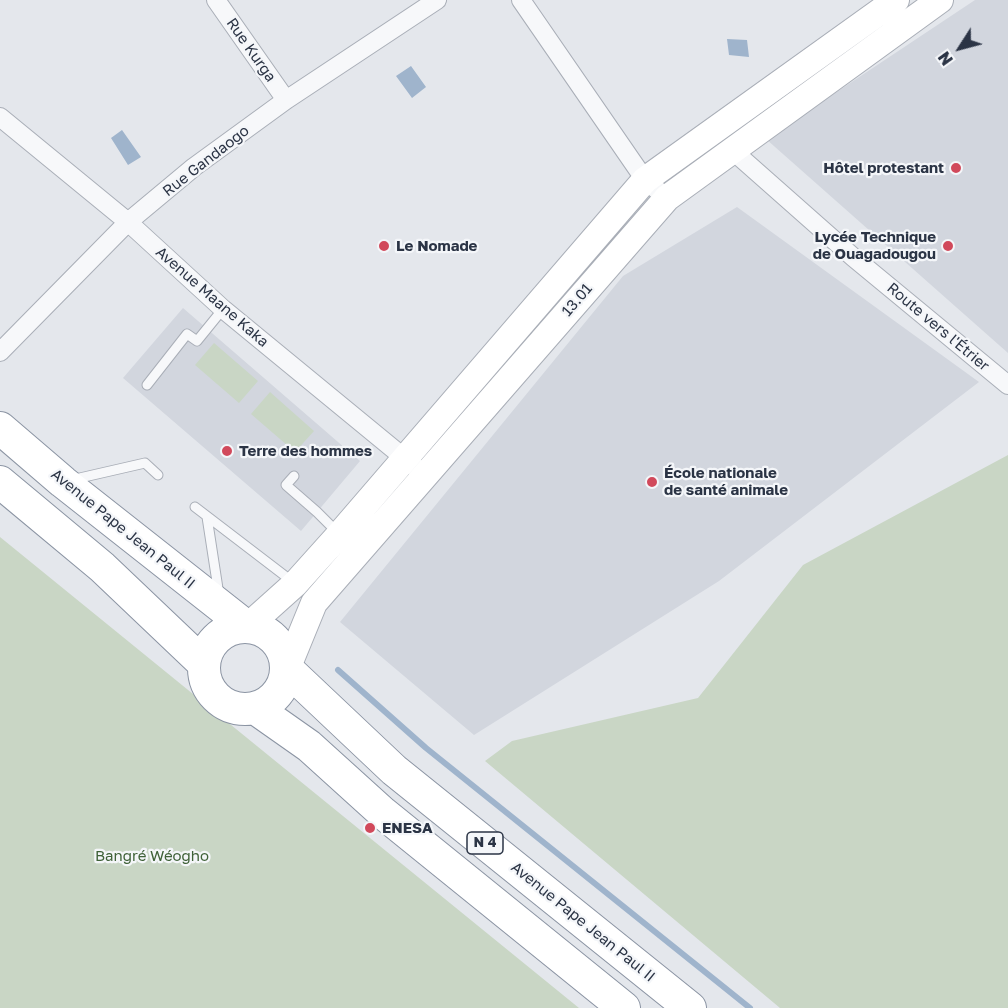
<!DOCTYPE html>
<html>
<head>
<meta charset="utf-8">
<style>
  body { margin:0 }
  #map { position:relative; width:1008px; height:1008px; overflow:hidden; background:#e4e7ec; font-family:"Golos Text",sans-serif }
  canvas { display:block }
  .north { position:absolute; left:930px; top:18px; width:60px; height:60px; -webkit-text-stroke:4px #f4f6f9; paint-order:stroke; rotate:234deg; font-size:16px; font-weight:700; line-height:24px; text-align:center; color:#2b3445 }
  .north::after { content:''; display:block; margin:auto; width:21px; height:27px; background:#2b3445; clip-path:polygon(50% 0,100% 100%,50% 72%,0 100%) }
</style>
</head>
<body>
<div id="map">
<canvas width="1008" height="1008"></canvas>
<div class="north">N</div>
</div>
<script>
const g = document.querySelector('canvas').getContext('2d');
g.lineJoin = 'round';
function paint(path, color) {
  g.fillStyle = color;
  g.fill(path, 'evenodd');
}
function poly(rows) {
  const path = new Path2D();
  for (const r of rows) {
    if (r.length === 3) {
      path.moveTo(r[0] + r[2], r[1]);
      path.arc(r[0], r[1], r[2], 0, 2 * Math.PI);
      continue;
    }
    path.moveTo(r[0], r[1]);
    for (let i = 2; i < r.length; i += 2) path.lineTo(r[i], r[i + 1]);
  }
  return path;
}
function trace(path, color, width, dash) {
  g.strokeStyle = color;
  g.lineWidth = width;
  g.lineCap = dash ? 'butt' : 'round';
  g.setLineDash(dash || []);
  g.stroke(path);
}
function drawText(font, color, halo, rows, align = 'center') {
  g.font = font + ' "Golos Text",sans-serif';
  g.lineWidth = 4.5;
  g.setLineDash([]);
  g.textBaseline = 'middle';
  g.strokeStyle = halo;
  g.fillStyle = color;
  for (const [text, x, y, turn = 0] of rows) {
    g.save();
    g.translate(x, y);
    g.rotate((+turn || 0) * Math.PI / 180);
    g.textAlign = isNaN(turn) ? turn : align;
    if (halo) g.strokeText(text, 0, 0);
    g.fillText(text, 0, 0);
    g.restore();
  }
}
const built = poly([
  [975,0,1008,0,1008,353,766,139],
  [737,207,979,382,719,581,474,735,340,622,623,276],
  [183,308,360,461,301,531,123,378]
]);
const green = poly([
  [214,343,258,381,239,403,195,365],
  [270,392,314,431,295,452,251,414],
  [1008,455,1008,1008,780,1008,485,761,512,741,698,698,803,565],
  [0,537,579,1008,0,1008]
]);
const water = poly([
  [727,39,747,40,749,57,729,55],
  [411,66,426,87,412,98,396,76],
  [122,130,141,157,128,165,111,138]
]);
const stream = poly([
  [338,670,426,748,750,1008]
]);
const lane = poly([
  [147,385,187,334,197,341,223,309],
  [294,476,286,485,317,512,338,533],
  [71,480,145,463,158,475],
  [195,507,293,582],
  [207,517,219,595]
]);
const street = poly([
  [216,0,286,100],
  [521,0,645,180,667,198],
  [0,117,128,222,223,309,425,475],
  [732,150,853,257,1008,385],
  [0,352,128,222,194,167,286,100,437,0]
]);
const secondary = poly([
  [247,627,295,584,339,535,645,180,896,0],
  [287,669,314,603,667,198,940,0]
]);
const highway = poly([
  [0,428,63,482,247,627],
  [0,482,102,567,204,664],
  [245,668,41],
  [287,669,394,770,690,1008],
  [255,708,309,746,383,813,624,1008]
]);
const markers = [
  [956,168,6,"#d1495b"],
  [384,246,6,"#d1495b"],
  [948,246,6,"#d1495b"],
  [227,451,6,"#d1495b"],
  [652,482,6,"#d1495b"],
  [370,828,6,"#d1495b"]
];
const shields = [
  [485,843,36]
];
const shieldNames = [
  ["N 4",485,843]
];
const streetNames = [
  ["Rue Kurga",251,50,55],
  ["Rue Gandaogo",206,161,-38],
  ["Avenue Maane Kaka",212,297,41],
  ["13.01",577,300,-49],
  ["Route vers l'Étrier",938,327,40],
  ["Avenue Pape Jean Paul II",123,529,39],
  ["Avenue Pape Jean Paul II",583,922,39]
];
const poiNames = [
  ["Hôtel protestant",944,168,"right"],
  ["Lycée Technique",936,237,"right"],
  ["de Ouagadougou",936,254,"right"],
  ["Le Nomade",396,246],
  ["Terre des hommes",239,451],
  ["École nationale",664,473],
  ["de santé animale",664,490],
  ["ENESA",382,828]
];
const parkNames = [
  ["Bangré Wéogho",152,856]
];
paint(built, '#d2d6de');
paint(green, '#c9d6c5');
paint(water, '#9fb4cc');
trace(stream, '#9fb4cc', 6);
trace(lane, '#a9aeb7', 11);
trace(street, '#a9aeb7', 20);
trace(secondary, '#a9aeb7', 28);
trace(highway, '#8b94a3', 34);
trace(lane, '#f7f8fa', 9);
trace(street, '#f7f8fa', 18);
trace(secondary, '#fff', 26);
trace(highway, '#fff', 32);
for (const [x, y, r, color] of markers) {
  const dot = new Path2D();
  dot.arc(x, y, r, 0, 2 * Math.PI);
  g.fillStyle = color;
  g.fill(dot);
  trace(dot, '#f4f6f9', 2);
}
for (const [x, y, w] of shields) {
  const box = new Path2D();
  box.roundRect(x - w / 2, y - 11, w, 22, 4.5);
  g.fillStyle = '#f4f6f9';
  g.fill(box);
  trace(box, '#2b3445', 1.5);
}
drawText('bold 14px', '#2b3445', null, shieldNames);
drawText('15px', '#2b3445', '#f4f6f9', streetNames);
drawText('bold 15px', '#2b3445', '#f4f6f9', poiNames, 'left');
drawText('15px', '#3f6138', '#f4f6f9', parkNames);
</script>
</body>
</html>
